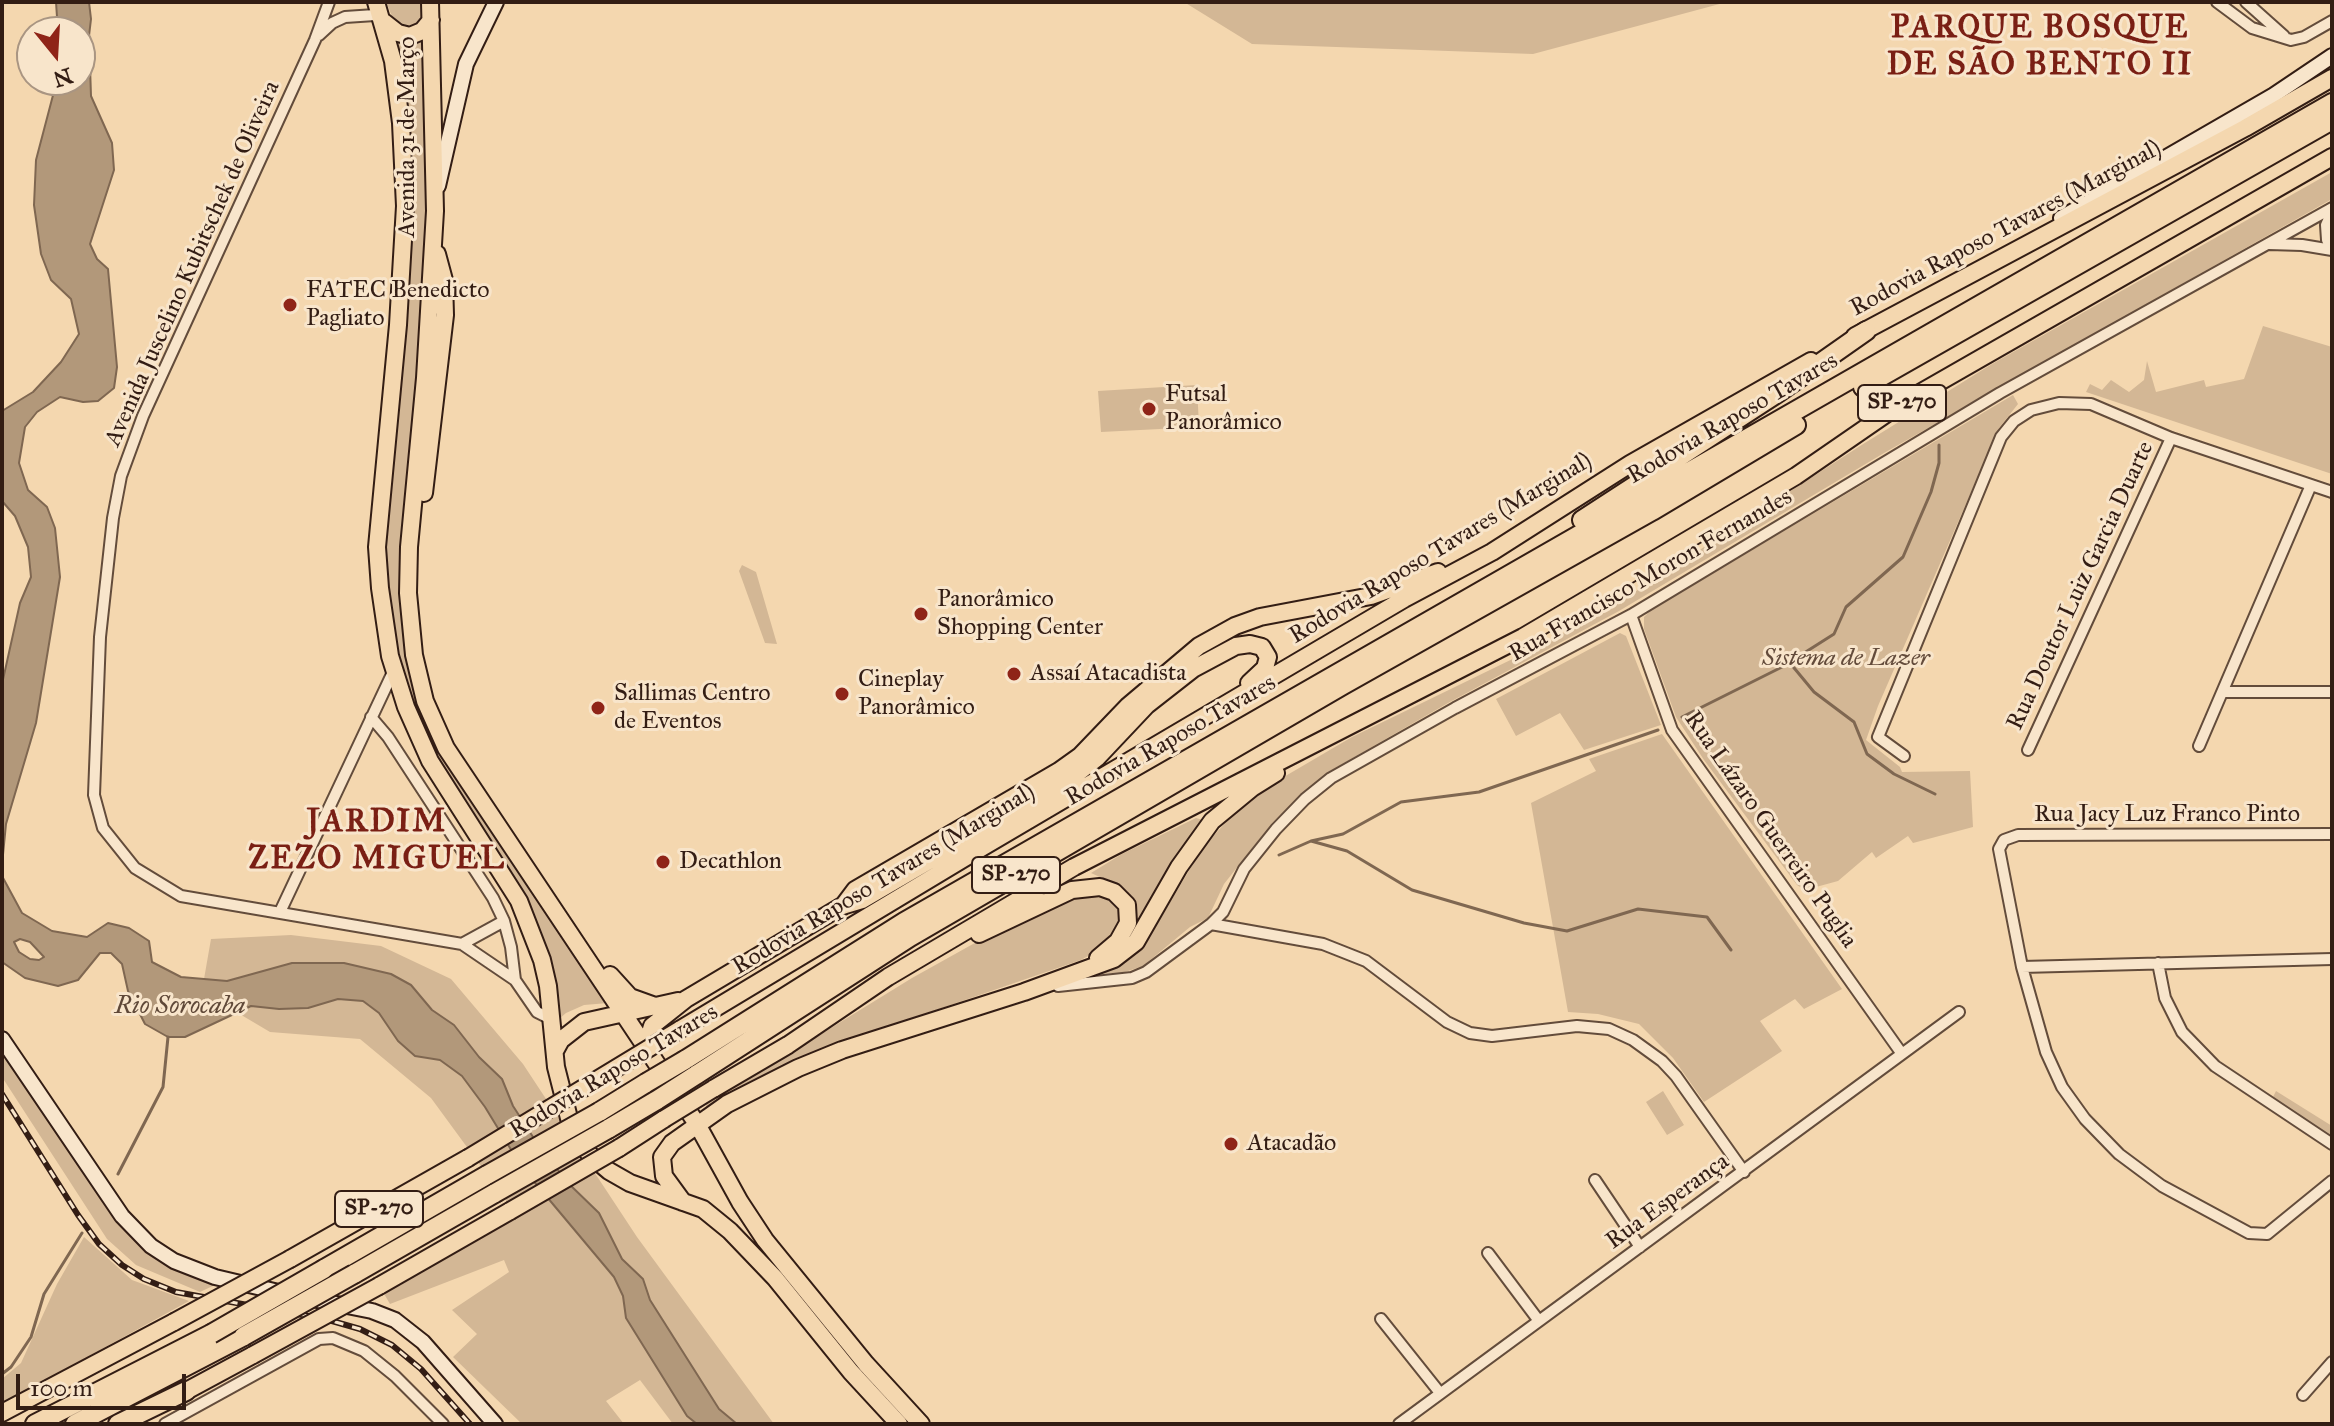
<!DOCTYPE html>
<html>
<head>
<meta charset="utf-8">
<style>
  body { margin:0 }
  #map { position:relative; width:2334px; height:1426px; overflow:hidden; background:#f4d7af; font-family:"IM FELL Great Primer",serif }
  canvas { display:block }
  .frame { position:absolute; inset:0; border:4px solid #331d14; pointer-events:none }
  .north { position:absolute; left:16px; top:16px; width:80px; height:80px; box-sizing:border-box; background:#f8e5cb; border:2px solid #a99582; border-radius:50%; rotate:162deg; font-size:22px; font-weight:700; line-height:32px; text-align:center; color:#331d14 }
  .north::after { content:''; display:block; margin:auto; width:28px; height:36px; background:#8f2418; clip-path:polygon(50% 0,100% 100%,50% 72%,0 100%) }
  .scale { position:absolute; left:16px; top:1374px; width:170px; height:36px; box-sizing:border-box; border:4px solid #331d14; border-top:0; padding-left:10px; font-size:24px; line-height:28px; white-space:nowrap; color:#331d14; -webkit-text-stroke:6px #f8e5cb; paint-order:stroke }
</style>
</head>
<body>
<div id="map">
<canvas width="2334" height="1426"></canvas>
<div class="frame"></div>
<div class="north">N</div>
<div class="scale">100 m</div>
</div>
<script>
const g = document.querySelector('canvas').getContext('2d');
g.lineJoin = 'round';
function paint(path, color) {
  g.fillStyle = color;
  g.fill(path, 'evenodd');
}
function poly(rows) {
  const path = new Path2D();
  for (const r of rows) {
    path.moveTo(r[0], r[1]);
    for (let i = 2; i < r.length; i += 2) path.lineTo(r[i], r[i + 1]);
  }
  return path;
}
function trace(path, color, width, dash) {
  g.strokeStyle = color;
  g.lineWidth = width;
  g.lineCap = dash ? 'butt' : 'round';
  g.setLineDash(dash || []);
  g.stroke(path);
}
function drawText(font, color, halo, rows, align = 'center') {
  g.font = font + ' "IM FELL Great Primer",serif';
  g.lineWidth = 6;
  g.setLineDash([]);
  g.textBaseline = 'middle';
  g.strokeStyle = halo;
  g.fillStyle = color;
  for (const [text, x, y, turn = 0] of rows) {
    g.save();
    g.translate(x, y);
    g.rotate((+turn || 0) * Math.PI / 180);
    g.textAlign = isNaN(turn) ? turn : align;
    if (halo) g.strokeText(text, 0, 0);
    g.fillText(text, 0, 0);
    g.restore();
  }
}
const green = poly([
  [386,2,422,2,421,23,408,31,394,21],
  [1184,2,1727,2,1533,54,1252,44],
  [427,34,427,271,403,530,415,690,608,1003,584,1005,566,1013,559,1019,551,975,419,723,399,665,391,630,384,546,405,329,395,40,407,44,415,42],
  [2332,172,2332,199,1884,453,1619,611,1448,703,1332,770,1300,795,1272,823,1224,884,1208,918,1190,927,1143,966,1122,973,1096,974,1095,971,1139,945,1159,921,1203,847,1230,818,1265,788,1352,737,1529,651,1610,608,1860,446,1992,364],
  [2263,326,2332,347,2332,474,2086,392,2090,384,2102,390,2111,380,2129,392,2144,380,2147,361,2156,392,2204,380,2206,387,2244,379],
  [1197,385,1199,427,1101,432,1098,391],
  [2013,395,2018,404,1999,428,1878,706,1866,740,1900,767,1902,772,1970,771,1973,827,1913,843,1908,836,1876,858,1872,852,1838,881,1805,890,1797,885,1704,760,1676,717,1644,629,1644,617,1651,610],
  [742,565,756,572,777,644,765,643,739,571],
  [1620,633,1626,636,1661,725,1584,750,1560,713,1516,736,1496,699],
  [1662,734,1842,989,1804,1009,1795,999,1760,1021,1782,1051,1704,1102,1673,1058,1639,1024,1598,1014,1568,1012,1531,803,1596,771,1589,759],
  [1196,818,1203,820,1201,825,1141,924,1122,947,1132,899,1113,883,1091,873,1122,854],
  [1099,894,1112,899,1118,909,1118,924,1111,939,1099,950,1081,960,794,1059,708,1110,706,1105,912,978,1043,905,1074,895],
  [291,935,381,946,451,979,523,1064,637,1237,774,1424,673,1424,640,1380,606,1401,624,1424,522,1424,453,1357,477,1334,452,1310,509,1272,504,1260,390,1304,383,1292,516,1214,431,1098,360,1039,270,1032,216,1000,204,979,211,939],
  [2,1048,124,1226,141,1246,176,1268,217,1284,200,1292,136,1265,107,1239,2,1077],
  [1663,1091,1684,1125,1667,1135,1646,1102],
  [2276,1091,2332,1126,2332,1137,2272,1099],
  [84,1237,132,1280,189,1301,2,1404,2,1379,21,1363,57,1284]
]);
const water = poly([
  [56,2,89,2,91,19,89,36,91,96,112,143,114,170,90,244,97,259,108,269,117,367,114,388,98,401,83,402,60,397,37,412,25,427,19,463,28,490,47,507,55,528,60,577,36,723,6,824,2,865,2,684,20,603,31,577,28,547,15,516,2,501,2,411,33,392,61,362,79,334,71,299,51,280,41,254,34,205,36,160,57,80,80,80,80,32,58,32,56,2],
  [2,876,22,913,52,931,87,937,108,923,129,928,149,941,152,962,181,977,227,981,292,963,344,963,391,974,411,985,432,1010,454,1025,479,1057,502,1079,513,1106,533,1137,567,1182,599,1213,622,1259,643,1279,650,1300,719,1409,737,1424,697,1424,687,1416,626,1318,623,1296,614,1277,521,1166,485,1107,462,1076,440,1060,415,1056,398,1041,379,1013,363,1001,338,999,308,1008,279,1009,251,1006,185,1037,168,1037,145,1024,128,991,122,964,111,953,100,953,78,980,58,986,25,978,2,962,2,876],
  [20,939,30,942,44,957,39,960,30,959,19,952,14,942,20,939]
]);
const stream = poly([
  [1790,663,1814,692,1854,722,1867,754,1894,774,1935,794],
  [1682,717,1782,667,1834,634,1846,607,1903,557,1931,492,1939,463,1939,445],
  [1311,841,1347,851,1412,890,1524,923,1567,931,1638,909,1707,917,1731,950],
  [1279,855,1311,841,1343,834,1401,802,1479,792,1658,730],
  [118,1174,163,1087,168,1037],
  [2,1374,11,1367,31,1337,44,1294,82,1233]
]);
const minor = poly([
  [329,2,315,40,143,416,121,476,113,518,100,637,94,795,103,828,135,868,181,896,462,944,515,980,537,1012,553,1020],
  [2217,2,2252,28,2291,40,2304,37,2332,21],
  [2246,2,2284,36],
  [319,35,332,23,345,17,375,15,383,21],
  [2332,212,2326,225,2327,240,2332,246],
  [2269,244,2302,245,2332,250],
  [1631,615,1672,730,1902,1054],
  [2223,692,2332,692],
  [371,717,388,737,493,898,504,921,511,947,515,980],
  [2199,746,2311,485],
  [2028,750,2171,438],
  [1904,756,1878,737,2001,437,2014,421,2031,410,2059,403,2091,404,2171,438,2332,492],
  [2332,834,2018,835,2004,840,1999,849,2022,967,2046,1052,2062,1087,2085,1119,2119,1154,2162,1186,2249,1233,2267,1234,2332,1181],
  [280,912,394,670],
  [1211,924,1323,944,1366,961,1447,1022,1470,1033,1492,1036,1577,1026,1609,1029,1633,1040,1662,1061,1676,1076,1744,1172],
  [462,944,504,921],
  [2158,963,2165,998,2182,1032,2215,1066,2332,1144],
  [2022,967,2332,959],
  [1058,986,1132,978,1146,972,1211,924,1223,912,1244,869,1276,829,1305,799,1331,778,1455,708,1631,615,2000,393,2332,208],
  [1595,1180,1640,1247],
  [1488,1253,1539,1321],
  [1381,1319,1440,1393],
  [2303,1395,2332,1362],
  [165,1424,319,1339,333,1338,364,1351,395,1376,443,1424],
  [1399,1424,1959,1012]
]);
const secondary = poly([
  [438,186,466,64,496,2],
  [2061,218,2274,95,2332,56],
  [2,1039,122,1216,151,1246,174,1261,215,1277,287,1294],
  [307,1298,372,1311,395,1320,423,1342,495,1424]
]);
const trunk = poly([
  [376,2,393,61,401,123,405,206,398,325,377,547,380,588,390,656,406,707,430,761,519,901,542,960,548,986,556,1067,572,1130,590,1155,609,1171,630,1183,703,1209,730,1231,775,1278,851,1372,899,1424],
  [430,2,435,211,425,378,409,547,408,593,414,655,425,701,446,748,697,1124,740,1202,765,1240,866,1364,921,1424],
  [384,22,398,33,410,36,422,31,431,20],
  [1855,336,2245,128,2332,78],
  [424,493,445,315,444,280,437,254],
  [843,906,855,890,1059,771,1080,756,1128,706,1199,646,1235,626,1260,617,1371,596,1438,572],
  [979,934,1072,890,1100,887,1114,892,1127,905,1128,923,1118,941,1098,958],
  [610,975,630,997,655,1006],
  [679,1030,978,850,1404,599,1492,552,1630,464,1811,361],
  [646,1046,652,1026,686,999,842,906,862,900,1074,776,1097,758,1147,705,1193,669,1236,646,1250,644,1262,647,1268,657,1265,668,1249,683],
  [555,1051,561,1040,584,1022,678,1001],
  [713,1089,788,1045,888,977,1074,867,1523,637,1796,476,1899,405,2332,157],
  [619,1148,664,1119],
  [683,1202,664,1176,662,1157,672,1143,727,1104,798,1068,842,1050,1024,992,1114,959,1136,942,1179,867,1212,821,1252,788,1276,773],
  [290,1259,468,1158],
  [379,1286,510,1211],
  [177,1396,253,1355],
  [2,1413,174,1322]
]);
const motorway = poly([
  [1863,387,2332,120],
  [1582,520,1779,392,1866,331],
  [685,1060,904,922,2332,103],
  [696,1075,910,937,1343,685,1652,511,1796,425],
  [599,1112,646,1083],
  [608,1129,657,1100],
  [324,1269,487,1175],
  [354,1274,495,1193],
  [35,1424,211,1334],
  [75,1424,244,1336],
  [118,1424,186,1391]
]);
const rail = poly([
  [2,1094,78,1215,99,1244,122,1265,144,1279,176,1292,325,1319,360,1329,392,1345,421,1369,470,1424]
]);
const trunkBridge = poly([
  [664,1119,713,1089],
  [468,1158,679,1030],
  [510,1211,619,1148],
  [174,1322,290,1259],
  [253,1355,379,1286]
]);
const motorwayBridge = poly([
  [646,1083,685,1060],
  [657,1100,696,1075],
  [487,1175,599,1112],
  [495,1193,608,1129],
  [211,1334,324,1269],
  [244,1336,354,1274]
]);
const markers = [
  [290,305,8,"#8f2418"],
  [1149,409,8,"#8f2418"],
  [921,614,8,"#8f2418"],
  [1014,674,8,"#8f2418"],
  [842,694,8,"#8f2418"],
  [598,708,8,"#8f2418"],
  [663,862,8,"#8f2418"],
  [1231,1144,8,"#8f2418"]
];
const shields = [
  [1902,403,88],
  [1016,875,88],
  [379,1209,88]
];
const shieldNames = [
  ["SP-270",1902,403],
  ["SP-270",1016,875],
  ["SP-270",379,1209]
];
const streetNames = [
  ["Avenida 31 de Março",408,137,-90],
  ["Rodovia Raposo Tavares (Marginal)",2006,229,-28],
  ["Avenida Juscelino Kubitschek de Oliveira",193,264,-66],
  ["Rodovia Raposo Tavares",1733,419,-30],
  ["Rodovia Raposo Tavares (Marginal)",1441,549,-31],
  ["Rua Francisco Moron Fernandes",1651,576,-30],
  ["Rua Doutor Luiz Garcia Duarte",2081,586,-65],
  ["Rodovia Raposo Tavares",1171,741,-30],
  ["Rua Jacy Luz Franco Pinto",2167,815],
  ["Rua Lázaro Guerreiro Puglia",1770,830,55],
  ["Rodovia Raposo Tavares (Marginal)",884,880,-31],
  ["Rodovia Raposo Tavares",614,1072,-31],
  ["Rua Esperança",1668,1202,-36]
];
const poiNames = [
  ["FATEC Benedicto",306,291],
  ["Pagliato",306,319],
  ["Futsal",1165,395],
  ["Panorâmico",1165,423],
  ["Panorâmico",937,600],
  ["Shopping Center",937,628],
  ["Assaí Atacadista",1030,674],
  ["Cineplay",858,680],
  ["Panorâmico",858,708],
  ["Sallimas Centro",614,694],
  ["de Eventos",614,722],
  ["Decathlon",679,862],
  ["Atacadão",1247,1144]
];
const parkNames = [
  ["Sistema de Lazer",1846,659]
];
const waterNames = [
  ["Rio Sorocaba",180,1007]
];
const districtNames = [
  ["PARQUE BOSQUE",2040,29],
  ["DE SÃO BENTO II",2040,66],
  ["JARDIM",377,823],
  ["ZEZO MIGUEL",377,860]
];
paint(green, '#d3b795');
paint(water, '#b2987a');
trace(water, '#7f6751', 2);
trace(stream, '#7f6751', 3);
trace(minor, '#634c3b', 14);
trace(secondary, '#331d14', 18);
trace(trunk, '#331d14', 20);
trace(motorway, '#331d14', 22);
trace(minor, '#f8e5cb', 10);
trace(secondary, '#f8e5cb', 14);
trace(trunk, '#f4d7af', 16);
trace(motorway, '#f4d7af', 18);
trace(rail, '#331d14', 6);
trace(rail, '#f8e5cb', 3, [9]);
trace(trunkBridge, '#331d14', 20, []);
trace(motorwayBridge, '#331d14', 22, []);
trace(trunkBridge, '#f4d7af', 16);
trace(motorwayBridge, '#f4d7af', 18);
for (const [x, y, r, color] of markers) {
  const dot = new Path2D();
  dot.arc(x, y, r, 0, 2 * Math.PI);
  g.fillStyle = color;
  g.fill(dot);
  trace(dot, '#f8e5cb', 3);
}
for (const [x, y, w] of shields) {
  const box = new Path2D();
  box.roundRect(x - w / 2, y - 18, w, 36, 6);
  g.fillStyle = '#f8e5cb';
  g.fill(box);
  trace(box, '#331d14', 2);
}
drawText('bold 22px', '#331d14', null, shieldNames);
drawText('24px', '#331d14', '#f8e5cb', streetNames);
drawText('24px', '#331d14', '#f8e5cb', poiNames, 'left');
drawText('italic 24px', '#634b3b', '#f8e5cb', parkNames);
drawText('italic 26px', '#5f4838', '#f8e5cb', waterNames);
g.letterSpacing = '2px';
drawText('bold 32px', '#7a1f14', '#f8e5cb', districtNames);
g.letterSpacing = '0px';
</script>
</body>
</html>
